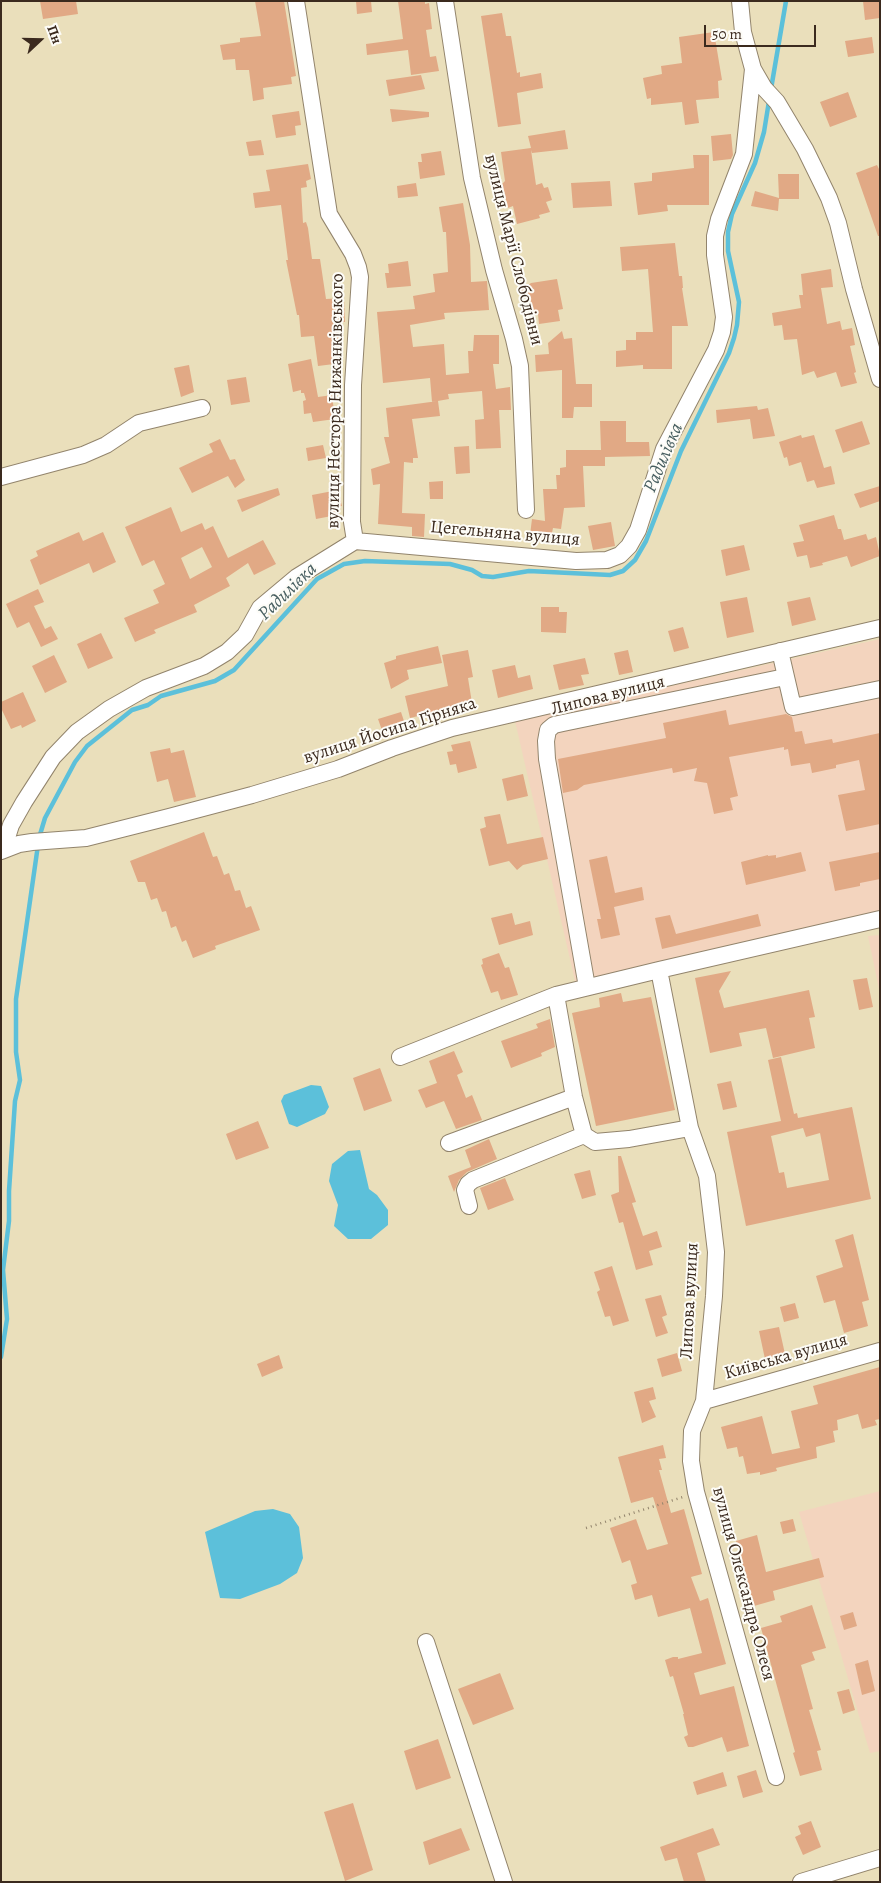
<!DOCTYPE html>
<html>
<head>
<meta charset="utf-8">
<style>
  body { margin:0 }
  #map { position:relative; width:881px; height:1883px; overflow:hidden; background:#eadfbb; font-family:Alegreya,serif }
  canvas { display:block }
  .frame { position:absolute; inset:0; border:2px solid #3b2a1e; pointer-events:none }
  .north { position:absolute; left:15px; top:15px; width:50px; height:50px; -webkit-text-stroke:4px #fdfcf7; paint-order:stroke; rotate:69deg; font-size:14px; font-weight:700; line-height:20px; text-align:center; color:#3b2a1e }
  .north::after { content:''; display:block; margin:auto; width:18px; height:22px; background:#3b2a1e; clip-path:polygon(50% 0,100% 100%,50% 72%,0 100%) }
  .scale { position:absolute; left:704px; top:25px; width:112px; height:22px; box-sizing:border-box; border:2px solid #3b2a1e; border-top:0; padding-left:6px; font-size:15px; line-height:18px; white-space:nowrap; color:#3b2a1e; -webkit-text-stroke:4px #fdfcf7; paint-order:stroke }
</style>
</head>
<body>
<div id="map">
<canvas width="881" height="1883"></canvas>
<div class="frame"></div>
<div class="north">Пн</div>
<div class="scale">50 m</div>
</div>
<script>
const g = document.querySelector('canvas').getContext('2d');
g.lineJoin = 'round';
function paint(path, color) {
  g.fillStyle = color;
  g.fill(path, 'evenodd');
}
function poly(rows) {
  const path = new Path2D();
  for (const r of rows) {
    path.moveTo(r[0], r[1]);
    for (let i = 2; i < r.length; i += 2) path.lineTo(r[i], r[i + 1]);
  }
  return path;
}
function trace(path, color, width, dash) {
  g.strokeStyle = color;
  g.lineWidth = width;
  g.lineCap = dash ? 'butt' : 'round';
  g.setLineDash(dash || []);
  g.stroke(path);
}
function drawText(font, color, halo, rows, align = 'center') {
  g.font = font + ' Alegreya,serif';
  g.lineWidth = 4;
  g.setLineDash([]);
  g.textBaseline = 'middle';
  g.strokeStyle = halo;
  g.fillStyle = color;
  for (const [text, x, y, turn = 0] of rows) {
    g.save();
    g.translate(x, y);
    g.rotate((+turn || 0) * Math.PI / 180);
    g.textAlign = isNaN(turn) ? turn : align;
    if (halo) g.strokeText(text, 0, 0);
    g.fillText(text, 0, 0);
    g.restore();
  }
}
const built = poly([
  [880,639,880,913,576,985,515,721],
  [880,935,880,994,868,936],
  [880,1491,880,1751,870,1753,799,1512]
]);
const water = poly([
  [311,1085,321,1086,329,1107,325,1114,297,1127,289,1124,281,1101,284,1095],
  [360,1150,369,1189,377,1195,388,1210,388,1225,371,1239,348,1239,334,1226,338,1205,329,1181,332,1164,348,1151],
  [273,1509,290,1514,299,1527,303,1558,297,1573,280,1584,240,1599,220,1598,205,1532,255,1511]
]);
const stream = poly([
  [771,89,786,1],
  [1,1357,7,1319,3,1270,9,1221,9,1191,15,1101,20,1080,16,1052,16,999,39,838,45,818,75,762,87,746,132,710,148,705,161,696,215,681,234,670,317,579,344,564,365,561,450,564,472,570,482,576,493,577,529,571,610,575,623,571,635,560,646,541,681,451,729,353,734,338,737,325,739,302,728,251,728,232,732,214,755,163,764,132,769,101]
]);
const building = poly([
  [40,1,76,1,78,14,43,19],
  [255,1,284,1,296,76,291,77,292,84,263,88,264,99,253,101,249,70,236,70,235,59,223,60,220,45,240,42,240,38,261,36],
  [356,1,371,1,372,12,357,14],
  [398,1,425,1,425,4,429,3,432,29,426,30,430,57,436,56,439,71,411,75,408,50,367,55,366,44,403,39],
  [863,1,880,1,880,18,865,20],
  [502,13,506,36,511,36,517,73,520,72,520,77,541,73,543,88,517,93,521,124,498,127,481,16],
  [714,32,722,80,718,81,719,98,696,100,699,123,685,125,682,102,651,105,651,98,647,99,643,78,662,74,661,66,682,63,679,37],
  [872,37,874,53,848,57,845,41],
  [421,75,425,89,389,96,386,80],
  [848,92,857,117,830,127,820,102],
  [390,109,429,112,429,117,392,122],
  [299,111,301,125,295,126,296,135,276,138,272,115],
  [565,130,568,149,532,153,531,150,536,185,542,183,544,188,548,187,552,200,546,202,550,212,539,215,540,218,517,224,513,206,508,208,502,184,505,181,501,152,531,148,528,136],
  [731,134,733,155,731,159,713,161,711,136],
  [261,140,264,155,249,156,246,142],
  [441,151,445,175,420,179,418,162,422,162,421,154],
  [693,155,709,155,709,205,667,205,668,211,638,215,634,183,652,181,652,173,694,168],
  [308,164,311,179,306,181,307,187,301,188,303,223,306,222,308,228,312,259,320,259,326,299,344,298,345,322,336,322,342,363,318,366,314,336,301,337,299,315,297,315,286,260,288,260,281,205,255,208,253,193,270,191,266,170],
  [877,165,880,171,880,236,878,236,856,173],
  [778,174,799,174,799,199,779,199,778,211,751,206,755,191,779,198],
  [610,181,612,206,573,208,571,183],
  [416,183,418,196,398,198,397,186],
  [463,203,470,245,471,282,487,281,489,310,444,313,445,319,410,325,413,347,444,344,446,375,469,373,468,351,473,351,474,335,499,335,499,364,493,364,496,389,510,387,511,410,499,410,501,448,476,449,475,420,484,419,482,391,448,394,449,399,432,402,430,378,383,383,377,312,415,309,413,296,435,292,433,274,448,272,446,232,443,232,439,207],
  [675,243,679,276,682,276,683,288,682,288,688,326,672,326,672,369,643,369,643,365,616,367,616,351,626,350,626,340,636,340,636,332,653,332,648,269,622,271,620,247],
  [408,261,411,286,387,288,385,273,389,273,388,264],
  [831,269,833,287,821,288,827,324,840,321,842,330,852,328,855,345,850,346,856,372,854,373,857,383,841,387,836,372,817,378,814,371,802,375,797,339,784,340,782,325,774,326,772,313,801,308,799,295,803,295,801,274],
  [557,279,563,309,558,310,560,321,539,324,538,314,533,315,529,294,519,292,531,283],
  [562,331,564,339,572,338,576,384,592,384,592,407,574,407,573,418,562,418,562,370,536,372,535,355,549,354,548,343],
  [311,359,318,397,332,395,335,419,313,422,311,413,304,414,303,401,306,400,304,393,301,393,301,390,293,392,288,364],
  [189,365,194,392,181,397,174,368],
  [246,377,250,402,231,405,227,380],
  [438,401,440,416,412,419,418,458,413,458,413,463,404,462,402,513,425,514,424,537,412,536,412,527,378,524,380,484,373,485,371,469,390,463,384,437,389,437,386,408],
  [757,406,758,410,768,408,775,436,753,439,750,419,717,423,716,410],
  [600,421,626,421,626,442,649,442,650,456,605,457,605,466,583,466,585,507,564,508,561,529,553,528,551,538,530,535,532,519,545,521,543,489,557,489,556,475,560,475,560,468,566,467,566,450,601,450],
  [862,421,870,444,843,453,835,430],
  [801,435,802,438,814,435,824,468,831,466,835,484,817,488,814,480,807,482,801,462,789,466,787,457,784,458,779,442],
  [220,439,230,460,235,459,245,480,235,488,228,476,192,493,179,468,213,452,209,444],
  [323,445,326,458,308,461,306,448],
  [469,446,470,473,456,474,454,447],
  [443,481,443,499,430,499,429,482],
  [880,486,880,501,860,508,854,494],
  [278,488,280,495,242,512,237,500],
  [338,490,342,506,336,507,337,515,316,519,312,495],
  [171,507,181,532,202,523,205,530,213,526,228,558,263,540,276,564,254,575,248,563,226,578,230,586,194,605,197,612,154,630,156,633,135,642,124,618,159,603,153,590,165,584,154,560,142,566,125,527],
  [202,547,212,567,190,579,181,558],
  [834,515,838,529,841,529,844,540,866,534,868,540,876,537,880,556,851,567,847,556,822,563,823,565,810,568,807,555,797,557,793,543,804,541,799,525],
  [611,522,615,546,593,550,588,526],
  [79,532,83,541,103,532,116,562,93,573,89,563,40,585,30,560,38,556,36,551],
  [744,545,750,570,726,576,721,550],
  [38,589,44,602,34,606,45,629,51,626,58,639,41,647,29,622,17,628,6,604],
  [747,597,754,632,727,638,720,602],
  [810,597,816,620,792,626,787,602],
  [541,607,559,607,559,612,567,612,566,633,541,632],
  [683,627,689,648,674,652,668,631],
  [101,633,113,658,88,669,77,644],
  [438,646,442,663,407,670,409,679,391,689,384,663,396,659,396,656],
  [468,650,473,677,468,678,472,703,410,718,405,696,448,686,442,655],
  [628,650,633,672,619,675,614,653],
  [54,655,67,682,45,693,32,666],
  [585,658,589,674,581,675,584,685,559,690,553,665],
  [515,665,518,678,530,675,533,689,498,698,492,670],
  [23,692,36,721,22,728,21,725,11,729,1,708,1,702],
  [726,710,729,725,786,714,792,717,795,732,802,731,805,744,832,739,833,743,880,733,880,824,846,831,838,795,865,790,859,760,836,765,836,768,812,773,810,763,791,766,788,749,784,750,784,747,729,757,738,796,730,798,733,810,714,814,707,783,694,781,697,768,673,773,672,768,584,785,577,790,563,793,558,759,666,738,663,723],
  [401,712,406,727,398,730,399,732,384,736,378,719],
  [470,741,477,768,458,773,456,764,450,765,447,752,453,751,451,745],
  [170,748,171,753,184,750,196,797,174,802,168,779,157,782,150,752],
  [523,774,528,796,507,801,502,779],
  [500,814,507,844,543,837,548,859,523,865,517,870,509,861,489,866,480,829,486,827,484,817],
  [204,832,213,857,217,856,224,875,229,873,235,891,240,890,246,908,251,906,260,930,215,946,216,949,193,958,186,940,182,942,176,926,171,928,166,911,162,912,157,898,151,900,145,882,138,882,130,861],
  [801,852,806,871,746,885,741,862,768,855,768,856,776,855,776,858],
  [880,852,880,879,860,883,860,886,835,891,829,862],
  [607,856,615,893,642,887,644,900,614,907,620,935,601,939,597,919,601,919,589,860],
  [512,913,515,925,530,921,533,935,499,945,491,918],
  [758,914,761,926,662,949,655,918,670,915,676,934],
  [499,953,505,968,509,967,518,995,501,1000,498,991,491,993,481,965,483,964,482,959],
  [731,971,719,991,724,1008,809,990,815,1017,809,1018,815,1048,773,1058,766,1028,739,1033,742,1046,710,1053,695,978],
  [867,978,873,1007,859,1010,853,980],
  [621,993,623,1002,651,997,675,1110,596,1126,572,1013,600,1007,599,998],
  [550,1019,555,1047,541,1053,542,1056,511,1068,501,1041,538,1028,536,1024],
  [454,1051,463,1072,457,1075,466,1098,472,1095,482,1120,456,1129,444,1101,426,1108,418,1090,437,1083,429,1061],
  [781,1057,794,1114,797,1113,798,1118,852,1107,871,1199,746,1226,727,1132,781,1121,768,1060],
  [803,1128,806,1137,820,1133,829,1180,787,1188,784,1172,779,1173,771,1136],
  [380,1068,392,1101,364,1111,353,1078],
  [731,1081,737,1107,723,1110,717,1084],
  [258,1121,269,1148,236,1160,226,1134],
  [489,1139,497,1159,467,1172,459,1180,454,1192,448,1176,471,1167,465,1150],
  [618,1156,621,1156,636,1202,632,1203,643,1236,657,1231,662,1247,649,1251,653,1265,636,1270,623,1222,619,1223,611,1195,619,1192],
  [590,1170,596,1195,582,1199,574,1174],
  [505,1178,514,1200,488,1210,480,1188],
  [853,1234,869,1300,862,1302,868,1326,844,1333,835,1300,824,1303,816,1276,843,1267,835,1240],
  [612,1266,629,1321,613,1326,610,1316,605,1317,597,1292,600,1290,594,1272],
  [661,1295,667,1315,662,1317,668,1333,656,1337,645,1299],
  [795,1303,799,1318,784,1322,780,1307],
  [779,1327,785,1354,765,1359,759,1331],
  [677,1353,682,1371,662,1377,657,1359],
  [279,1355,283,1368,262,1377,257,1364],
  [880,1367,880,1419,875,1420,877,1425,862,1429,858,1414,837,1420,838,1430,833,1431,835,1442,816,1447,817,1458,776,1468,777,1471,760,1475,760,1472,747,1474,743,1456,739,1457,737,1447,727,1449,721,1427,762,1416,772,1454,800,1448,791,1411,818,1404,813,1386],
  [653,1387,656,1399,649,1401,656,1417,642,1423,634,1392],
  [663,1445,666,1458,659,1459,662,1470,659,1470,671,1513,684,1509,702,1574,691,1577,700,1601,708,1598,726,1664,694,1673,700,1695,734,1686,749,1746,727,1752,722,1737,693,1747,688,1747,684,1737,688,1735,683,1714,684,1714,673,1676,670,1677,665,1660,673,1657,678,1657,678,1659,702,1653,690,1608,658,1617,652,1595,635,1600,631,1585,637,1583,630,1560,622,1563,610,1528,636,1519,647,1550,668,1544,653,1497,631,1503,618,1457],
  [793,1519,796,1531,783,1534,780,1522],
  [757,1535,766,1572,819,1558,824,1577,773,1591,775,1600,754,1606,736,1541],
  [812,1605,826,1648,812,1652,815,1660,801,1665,813,1709,809,1710,821,1750,817,1751,822,1770,800,1776,793,1753,795,1752,761,1628,782,1622,780,1616],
  [853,1612,857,1626,844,1630,840,1616],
  [868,1660,875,1691,862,1695,855,1664],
  [500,1673,514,1709,473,1725,458,1689],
  [849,1689,855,1710,843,1714,837,1692],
  [438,1739,451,1778,416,1790,404,1751],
  [756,1770,763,1792,743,1798,737,1776],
  [723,1772,727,1786,697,1795,693,1782],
  [353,1803,373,1870,345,1881,324,1812],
  [811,1821,821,1847,803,1855,795,1837,801,1834,798,1826],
  [461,1828,470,1850,429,1865,423,1842],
  [713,1828,720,1845,697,1853,706,1882,684,1882,677,1858,665,1861,660,1847]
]);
const path = poly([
  [586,1528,683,1497]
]);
const minor = poly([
  [296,1,329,214,353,254,358,267,360,277,353,385,352,522,355,541],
  [445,1,472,178,494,270,514,339,520,366,526,510],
  [740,1,743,32,753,69,764,88,777,102,805,149,829,198,838,223,854,289,880,379],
  [1,477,83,455,106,445,139,423,202,408],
  [780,651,793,707,880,689],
  [3,850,11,825,24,802,53,757,77,732,109,709,146,688,204,666,227,652,245,635,260,608,297,577,355,541,576,561,607,560,620,555,629,546,638,530,664,449,716,350,722,332,724,317,715,255,715,236,719,219,744,154,753,69],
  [1,851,19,844,32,842,86,838,169,817,252,795,338,769,392,748,452,728,880,628],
  [659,970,690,1128],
  [587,987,547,759,546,741,548,730,554,725,563,723,785,677],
  [556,995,574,1097,584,1135,595,1142,629,1139,690,1128,707,1176,716,1252,714,1296,704,1401,692,1431,691,1461,696,1492,776,1777],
  [400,1057,556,995,659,970,880,919],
  [449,1143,574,1097],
  [469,1206,465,1190,468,1184,473,1180,584,1135],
  [704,1401,880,1351],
  [426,1642,504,1882],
  [801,1882,880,1858]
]);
const streetNames = [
  ["вулиця Марії Слободівни",513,250,76],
  ["вулиця Нестора Нижанківського",336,401,-89],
  ["Цегельняна вулиця",505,534,5],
  ["Липова вулиця",608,696,-14],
  ["вулиця Йосипа Гірняка",390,731,-18],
  ["Липова вулиця",690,1301,-87],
  ["Київська вулиця",786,1357,-16],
  ["вулиця Олександра Олеся",743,1584,75]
];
const waterNames = [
  ["Радилівка",664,458,-67],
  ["Радилівка",288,592,-44]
];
paint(built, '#f3d4be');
paint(water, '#5cc0da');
trace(stream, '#5cc0da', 4.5);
paint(building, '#e1a985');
trace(minor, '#92846c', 18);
trace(path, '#92846c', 2.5, [1, 4]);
trace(minor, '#fff', 16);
drawText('18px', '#3b2a1e', '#fdfcf7', streetNames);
drawText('italic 19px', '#475e60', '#fdfcf7', waterNames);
</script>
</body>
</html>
